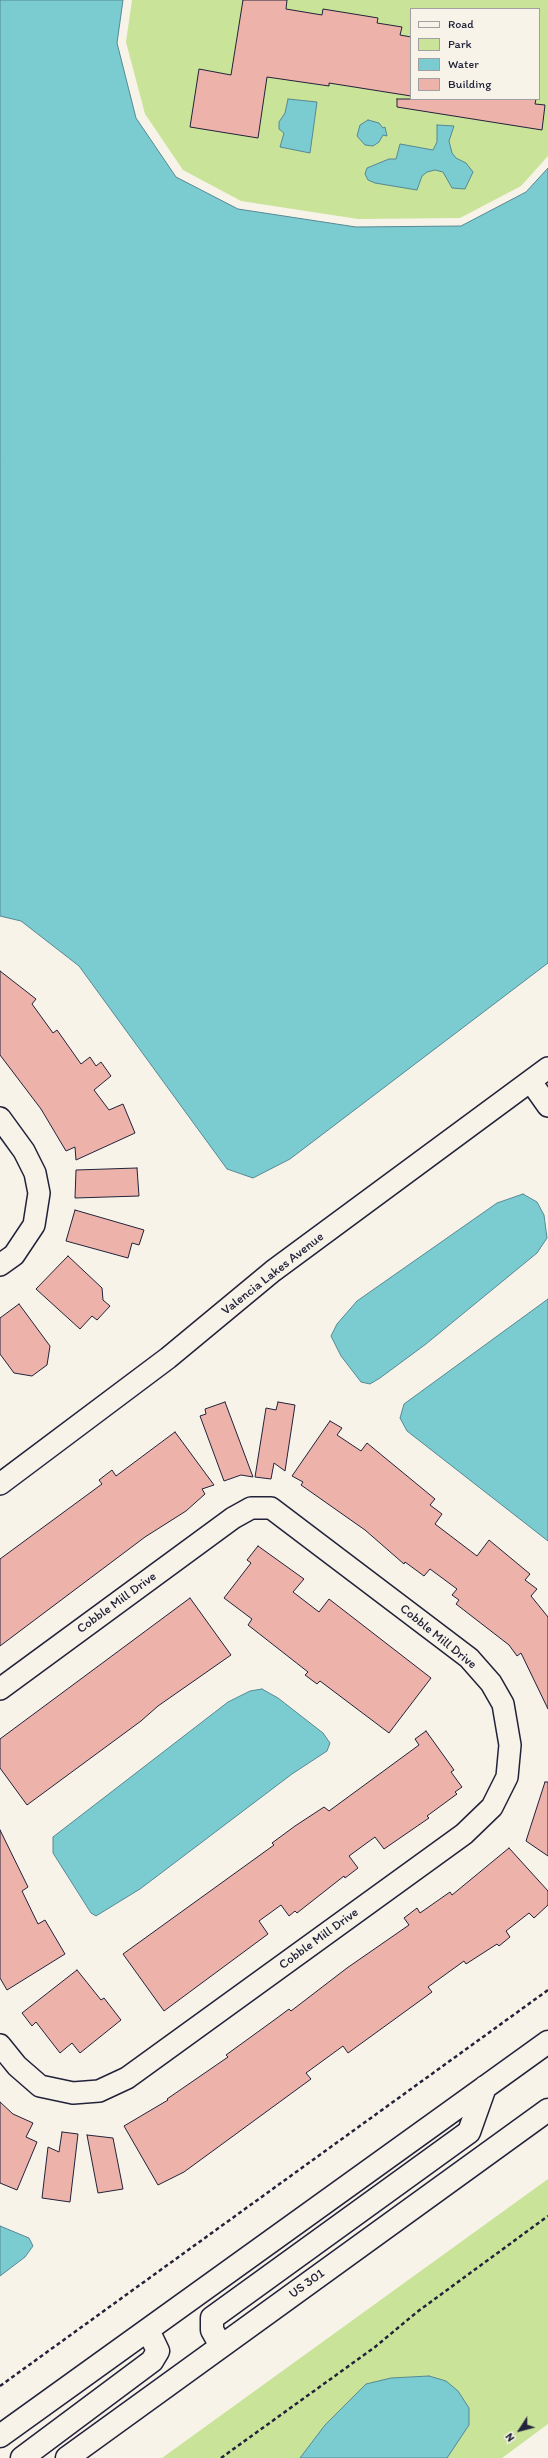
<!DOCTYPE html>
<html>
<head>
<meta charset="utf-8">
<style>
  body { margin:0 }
  #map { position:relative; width:548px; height:2458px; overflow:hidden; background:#f7f3e8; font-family:Itim,sans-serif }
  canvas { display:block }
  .legend { position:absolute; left:410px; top:8px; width:130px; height:92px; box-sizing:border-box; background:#f7f3e8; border:1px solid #a29fa3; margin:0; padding:5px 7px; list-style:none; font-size:12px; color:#22223b }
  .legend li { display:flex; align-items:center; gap:8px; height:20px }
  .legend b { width:20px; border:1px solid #a29fa3 }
  .north { position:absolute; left:500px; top:2410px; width:40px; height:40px; -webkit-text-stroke:3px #f7f3e8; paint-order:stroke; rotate:234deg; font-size:11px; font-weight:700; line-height:16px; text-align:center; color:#22223b }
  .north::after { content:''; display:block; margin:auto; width:14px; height:18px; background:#22223b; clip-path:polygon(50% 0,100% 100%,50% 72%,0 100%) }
</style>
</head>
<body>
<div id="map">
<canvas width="548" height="2458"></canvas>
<ul class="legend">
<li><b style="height:5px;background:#f7f3e8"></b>Road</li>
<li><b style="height:11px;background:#c9e399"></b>Park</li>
<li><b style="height:11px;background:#7accd0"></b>Water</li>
<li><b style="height:11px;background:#edb3aa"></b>Building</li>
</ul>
<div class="north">N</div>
</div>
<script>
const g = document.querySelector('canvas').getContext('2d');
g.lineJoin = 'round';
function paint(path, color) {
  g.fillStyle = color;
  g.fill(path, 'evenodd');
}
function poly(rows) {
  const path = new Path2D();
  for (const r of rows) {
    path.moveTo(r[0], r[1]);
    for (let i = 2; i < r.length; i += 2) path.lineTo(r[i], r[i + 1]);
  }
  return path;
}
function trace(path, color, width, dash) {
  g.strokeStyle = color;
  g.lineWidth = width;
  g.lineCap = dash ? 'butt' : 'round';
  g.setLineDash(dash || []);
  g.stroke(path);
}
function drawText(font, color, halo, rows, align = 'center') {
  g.font = font + ' Itim,sans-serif';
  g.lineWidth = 4;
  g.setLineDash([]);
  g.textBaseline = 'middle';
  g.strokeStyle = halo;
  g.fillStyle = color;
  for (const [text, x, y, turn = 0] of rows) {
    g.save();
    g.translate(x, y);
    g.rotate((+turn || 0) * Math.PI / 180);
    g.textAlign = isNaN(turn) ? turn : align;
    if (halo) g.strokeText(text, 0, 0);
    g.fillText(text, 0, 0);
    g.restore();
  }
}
const green = poly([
  [132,0,548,0,548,156,521,186,460,218,358,219,241,201,183,170,145,114,126,42],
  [411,9,539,9,539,99,411,99],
  [548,2179,548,2424,502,2458,162,2458]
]);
const water = poly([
  [0,0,123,0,117,43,136,118,176,177,238,209,356,227,461,226,526,192,548,168,548,963,290,1159,253,1178,227,1169,79,966,21,921,0,916,0,0],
  [288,99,317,102,310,153,280,147,284,133,279,129,279,122,285,113,288,99],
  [368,120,379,123,383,128,385,127,387,136,383,135,379,142,373,146,365,145,357,136,360,125,368,120],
  [437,125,454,126,449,141,452,153,456,158,466,163,473,172,465,189,452,188,443,172,435,170,427,172,422,176,417,190,375,183,368,180,365,174,367,168,389,159,396,159,400,144,433,150,437,142,437,125],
  [523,1194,537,1202,544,1215,547,1238,537,1253,426,1344,380,1378,370,1384,361,1382,341,1356,331,1336,337,1324,357,1301,497,1203,523,1194],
  [548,1299,548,1541,407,1431,400,1418,404,1404,548,1299],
  [262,1689,278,1698,323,1733,330,1743,327,1751,292,1774,140,1889,96,1916,91,1913,53,1853,53,1837,228,1702,250,1691,262,1689],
  [0,2226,29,2238,33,2246,25,2257,0,2276,0,2226],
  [429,2376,446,2381,458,2391,469,2408,469,2425,447,2458,300,2458,325,2425,366,2384,391,2378,429,2376]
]);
const building = poly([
  [243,0,287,0,286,9,322,15,323,9,366,16,378,18,377,23,402,27,400,35,411,37,411,96,329,83,329,86,267,77,258,138,190,127,199,69,231,75,243,0],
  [397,99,536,99,535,104,545,105,542,130,397,107,397,99],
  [0,971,36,999,32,1004,53,1033,57,1030,81,1064,90,1057,96,1066,101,1062,111,1076,94,1090,109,1110,123,1104,135,1133,76,1160,75,1147,66,1151,41,1109,0,1055,0,971],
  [137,1168,139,1196,75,1198,76,1170,137,1168],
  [75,1210,144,1230,139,1245,132,1243,128,1258,66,1241,75,1210],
  [68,1256,102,1288,103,1300,110,1306,97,1320,92,1316,80,1329,36,1289,68,1256],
  [19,1304,50,1346,47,1365,32,1376,14,1373,0,1354,0,1318,19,1304],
  [225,1402,253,1477,241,1475,224,1481,200,1416,206,1414,205,1409,225,1402],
  [278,1402,295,1405,285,1471,274,1463,271,1479,255,1477,266,1408,276,1410,278,1402],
  [330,1421,342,1428,337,1435,361,1451,367,1443,435,1499,430,1505,442,1514,435,1524,477,1556,489,1540,530,1574,525,1580,537,1589,531,1596,548,1617,548,1709,521,1653,517,1656,509,1645,456,1604,459,1600,452,1595,457,1589,430,1569,424,1576,405,1562,404,1564,365,1530,301,1485,303,1482,292,1476,330,1421],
  [175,1432,214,1485,202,1489,205,1494,186,1511,145,1537,0,1646,0,1559,102,1484,99,1480,112,1470,116,1476,175,1432],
  [258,1546,304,1579,293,1592,319,1612,329,1599,431,1678,389,1733,320,1681,317,1684,305,1675,308,1672,248,1625,252,1619,224,1598,251,1563,247,1560,258,1546],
  [190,1598,231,1655,158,1706,141,1721,27,1805,0,1768,0,1739,190,1598],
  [426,1731,454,1770,451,1772,462,1787,455,1792,457,1794,427,1816,429,1818,384,1849,375,1837,349,1856,358,1868,345,1878,344,1876,297,1913,295,1911,289,1916,281,1905,259,1921,268,1934,164,2011,123,1954,274,1845,272,1843,295,1826,324,1807,329,1811,419,1745,415,1739,426,1731],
  [545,1782,548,1782,548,1856,526,1841,545,1782],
  [0,1830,28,1887,22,1891,38,1924,45,1920,65,1954,7,1990,0,1978,0,1830],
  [509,1848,548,1891,548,1905,534,1918,529,1913,506,1931,510,1937,499,1946,497,1944,466,1964,464,1961,428,1987,432,1992,348,2053,343,2046,306,2073,311,2079,184,2172,158,2185,124,2126,168,2100,167,2099,228,2057,226,2055,277,2018,289,2009,291,2011,347,1968,409,1925,404,1918,417,1908,420,1913,450,1892,452,1895,509,1848],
  [77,1970,101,2000,104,1998,121,2020,80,2053,72,2043,60,2053,36,2022,32,2026,22,2013,77,1970],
  [0,2102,13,2114,33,2123,26,2137,37,2142,17,2190,0,2183,0,2102],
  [62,2132,78,2134,70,2202,42,2198,48,2147,59,2152,62,2132],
  [87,2135,113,2138,123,2189,98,2193,87,2135]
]);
const path = poly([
  [0,2386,548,1990],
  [221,2458,375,2347,417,2312,548,2216]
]);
const street = poly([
  [531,1082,548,1106],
  [0,1118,24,1151,35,1173,39,1193,34,1225,14,1255,0,1265],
  [0,1484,168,1358,273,1271,548,1068],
  [0,1689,233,1518,251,1508,271,1508,469,1658,491,1683,503,1704,510,1745,507,1777,492,1807,464,1834,127,2078,99,2091,73,2093,40,2086,17,2066,0,2045]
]);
const primary = poly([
  [221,2346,212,2330,212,2318,469,2132,485,2087],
  [0,2436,548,2042],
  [22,2458,152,2361,158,2351,148,2330],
  [67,2458,548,2110]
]);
const streetNames = [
  ["Valencia Lakes Avenue",273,1274,-38],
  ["Cobble Mill Drive",117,1603,-36],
  ["Cobble Mill Drive",438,1637,39],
  ["Cobble Mill Drive",319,1939,-36],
  ["US 301",307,2284,-36]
];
paint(green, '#c9e399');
paint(water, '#7accd0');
trace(water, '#578894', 1);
paint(building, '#edb3aa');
trace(building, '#22223b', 1);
trace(street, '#22223b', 24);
trace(primary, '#22223b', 25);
trace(path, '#22223b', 2.5, [4, 3]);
trace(street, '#f7f3e8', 21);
trace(primary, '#f7f3e8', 22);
drawText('13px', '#22223b', '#f7f3e8', streetNames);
</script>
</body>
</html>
